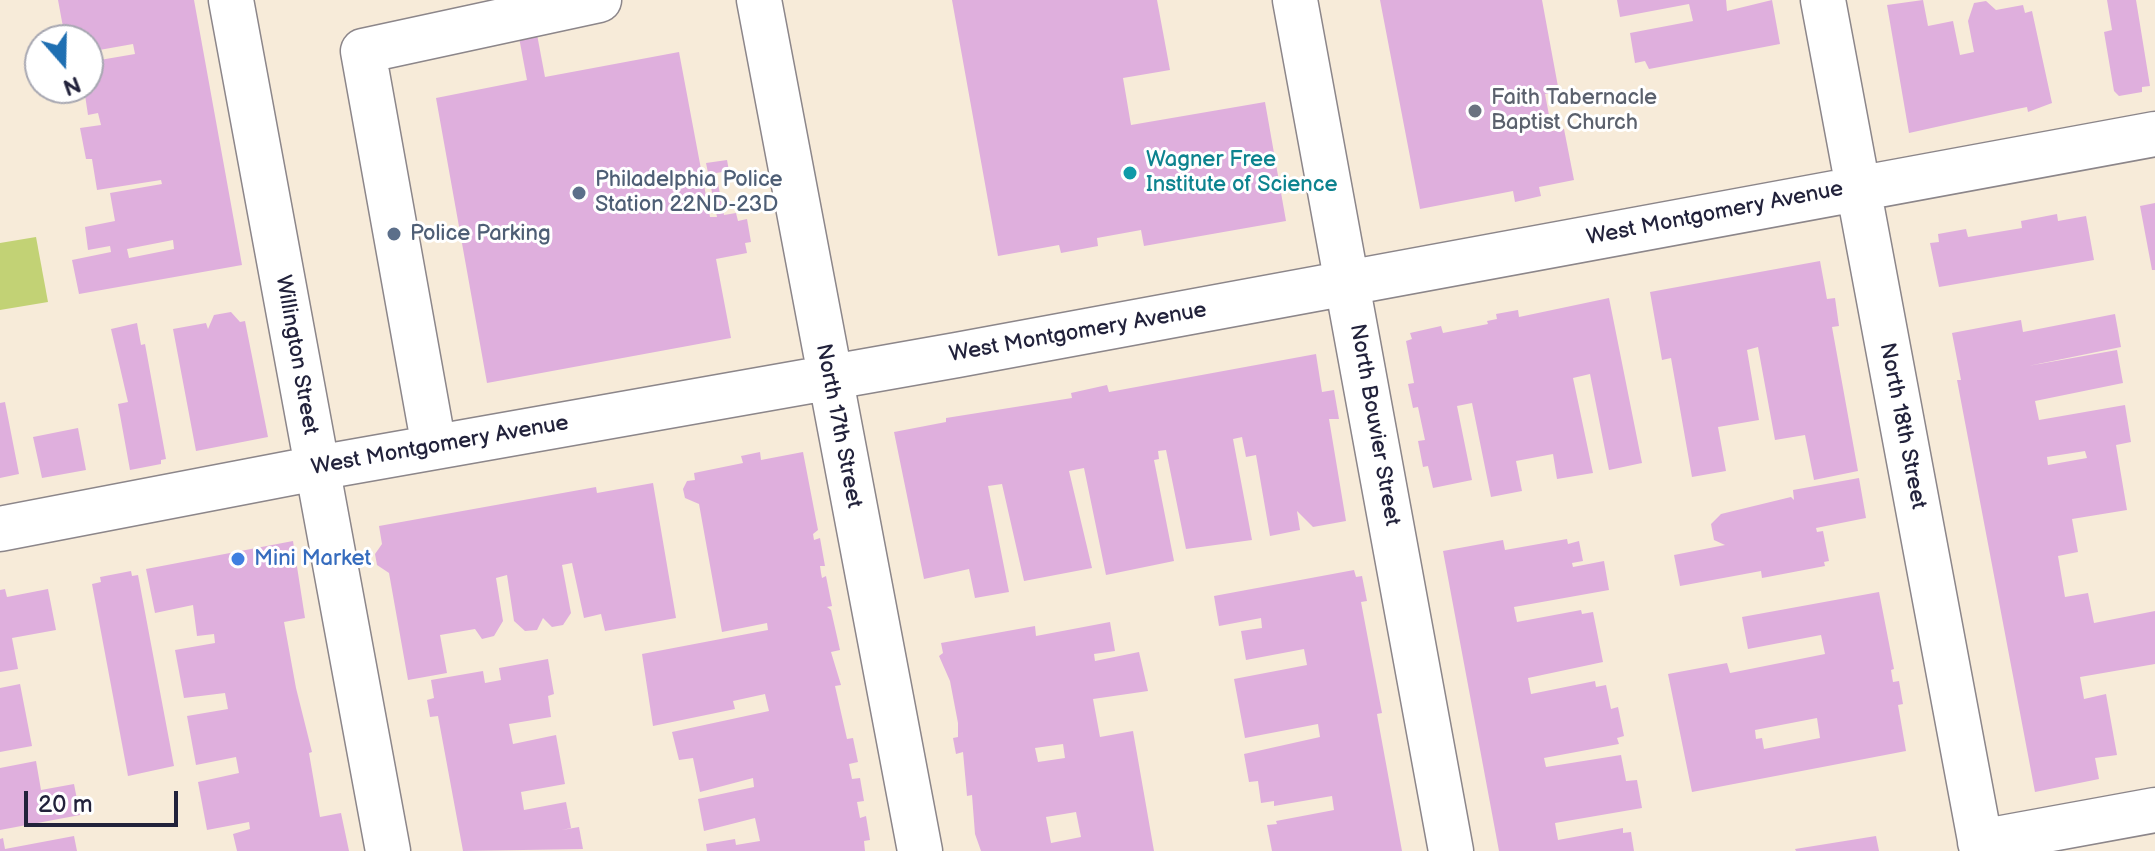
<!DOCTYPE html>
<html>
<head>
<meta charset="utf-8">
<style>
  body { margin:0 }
  #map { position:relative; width:2155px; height:851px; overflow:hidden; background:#f7ebd9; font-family:"Balsamiq Sans",sans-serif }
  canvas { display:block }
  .north { position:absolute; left:24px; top:24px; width:80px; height:80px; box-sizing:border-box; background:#fff; border:2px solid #a7a7b1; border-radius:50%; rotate:160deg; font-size:22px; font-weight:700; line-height:32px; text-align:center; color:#22223b }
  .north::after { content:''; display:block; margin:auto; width:28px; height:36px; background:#1f6fb2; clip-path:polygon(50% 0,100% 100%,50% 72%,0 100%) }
  .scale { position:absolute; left:24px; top:791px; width:154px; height:36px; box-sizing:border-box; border:4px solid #22223b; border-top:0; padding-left:10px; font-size:24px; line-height:28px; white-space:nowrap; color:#22223b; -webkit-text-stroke:6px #fff; paint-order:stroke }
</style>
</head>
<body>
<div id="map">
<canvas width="2155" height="851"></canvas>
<div class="north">N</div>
<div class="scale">20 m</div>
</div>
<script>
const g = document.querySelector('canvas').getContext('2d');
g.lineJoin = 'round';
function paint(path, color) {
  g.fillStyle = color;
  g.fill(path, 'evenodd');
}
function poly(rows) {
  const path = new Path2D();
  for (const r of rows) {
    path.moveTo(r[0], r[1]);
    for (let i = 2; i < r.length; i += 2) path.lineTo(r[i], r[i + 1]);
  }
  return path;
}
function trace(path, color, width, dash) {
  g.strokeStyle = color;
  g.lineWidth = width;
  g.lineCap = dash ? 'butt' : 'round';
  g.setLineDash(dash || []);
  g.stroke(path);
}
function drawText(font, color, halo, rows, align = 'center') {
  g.font = font + ' "Balsamiq Sans",sans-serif';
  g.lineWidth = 6;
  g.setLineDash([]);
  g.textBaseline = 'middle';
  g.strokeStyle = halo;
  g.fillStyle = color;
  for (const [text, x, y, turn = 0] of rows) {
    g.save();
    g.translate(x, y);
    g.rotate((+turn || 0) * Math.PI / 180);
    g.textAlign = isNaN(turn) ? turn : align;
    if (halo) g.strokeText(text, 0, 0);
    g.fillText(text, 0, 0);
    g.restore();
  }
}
const green = poly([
  [36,237,48,302,0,310,0,243]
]);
const building = poly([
  [58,0,194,0,242,265,79,294,72,260,111,252,110,246,88,250,85,227,115,221,110,193,162,184,161,180,97,190,92,159,86,159,80,128,101,125,98,113,88,115,85,95,94,91,73,94,72,88,88,88,88,62,135,54,133,44,88,52,88,40,72,40,70,26,63,27],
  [173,240,174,249,129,258,127,249],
  [952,0,1157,0,1170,70,1123,78,1131,125,1265,102,1286,221,1144,246,1141,230,1097,238,1098,246,1061,253,1059,245,998,256],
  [1380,0,1542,0,1559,92,1545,94,1552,131,1564,129,1574,180,1539,187,1541,196,1515,202,1513,191,1420,209],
  [1617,0,1726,0,1727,11,1772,0,1780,44,1649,69,1645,61,1635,63,1630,33,1693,21,1689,4,1620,17],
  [1923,0,1928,26,1953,21,1960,55,1974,52,1968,21,1974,3,1986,1,1996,10,2023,5,2025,13,2032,11,2052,103,2028,112,2027,107,2017,109,1909,133,1887,5],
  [2107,0,2136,0,2150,86,2142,87,2142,92,2119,96,2114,91,2104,32,2112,30],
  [536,29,545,77,679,52,710,217,717,217,706,163,727,160,729,171,716,173,724,215,736,213,738,221,747,219,751,242,745,243,747,253,716,259,731,338,487,383,436,98,527,80,518,32],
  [2155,203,2155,270,2152,270,2140,206],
  [2057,214,2058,221,2086,216,2094,260,1939,287,1930,243,1939,242,1938,234,1966,229,1968,237,2022,228,2021,221],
  [1820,261,1827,299,1835,298,1839,326,1832,327,1858,471,1814,480,1805,435,1775,440,1758,347,1747,350,1759,420,1718,427,1726,471,1692,477,1671,358,1662,360,1650,292],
  [1609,298,1642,463,1609,470,1590,374,1573,378,1593,473,1557,479,1553,454,1516,461,1522,491,1491,497,1472,403,1457,406,1472,480,1433,488,1428,466,1423,467,1418,441,1425,440,1418,407,1413,408,1408,384,1414,383,1406,341,1412,339,1410,333,1441,326,1443,333,1488,324,1487,321,1497,319,1496,314,1518,310,1519,317],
  [231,312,240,322,245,321,268,437,196,451,173,329,206,323,208,329,214,315],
  [2115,314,2121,347,2028,366,2117,350,2123,383,2035,401,2039,420,2125,405,2131,442,2116,445,2127,510,2072,519,2078,552,2058,556,2065,597,2088,593,2094,623,2155,611,2155,664,2080,677,2084,699,2106,694,2117,755,2095,758,2099,779,2035,792,1957,380,1961,380,1952,333,2021,320,2023,332],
  [2085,451,2087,458,2048,465,2047,457],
  [137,323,141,345,145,344,166,459,161,460,161,464,130,470,118,404,128,402,111,329],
  [1316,354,1322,392,1334,390,1339,419,1329,419,1346,521,1313,527,1297,511,1300,530,1270,536,1256,455,1246,457,1242,437,1233,439,1252,540,1186,549,1166,450,1158,451,1159,459,1154,460,1174,561,1106,575,1084,468,1069,471,1092,568,1024,581,1002,484,988,486,1009,592,975,598,969,569,924,579,894,432,946,422,946,418,1072,398,1071,393,1107,385,1109,392],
  [5,402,19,474,0,478,0,403],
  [78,428,86,470,42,478,33,437],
  [760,452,761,460,803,452,818,530,813,534,814,540,820,538,825,566,820,566,821,573,822,578,826,576,832,606,827,607,831,610,840,650,831,652,841,685,835,686,847,739,853,738,858,762,849,764,852,779,860,778,864,801,857,802,860,818,866,816,870,840,864,841,865,851,707,851,706,844,735,839,736,845,760,841,755,818,704,831,698,799,754,787,753,778,700,792,693,758,679,760,672,732,769,711,765,694,733,701,735,709,653,726,642,654,768,630,767,623,722,632,699,504,685,498,683,489,687,481,695,480,694,473,743,463,741,456],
  [1859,478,1866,518,1816,528,1817,532,1823,531,1829,561,1824,562,1825,566,1762,578,1761,571,1680,586,1674,555,1725,545,1714,540,1711,524,1721,514,1791,497,1794,500,1793,490],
  [653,483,676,618,605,631,601,614,584,618,572,563,562,565,571,613,563,625,552,627,543,618,537,630,525,631,514,621,507,575,496,578,503,621,494,636,482,639,475,629,440,635,447,673,408,680,389,573,377,565,375,554,382,544,379,526,596,487,597,493],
  [1567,539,1568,544,1579,541,1583,561,1572,563,1573,567,1604,561,1609,590,1514,607,1517,622,1581,610,1582,614,1593,612,1603,662,1528,678,1531,694,1595,681,1596,687,1606,685,1611,709,1618,707,1624,736,1617,738,1619,744,1544,758,1546,767,1621,755,1626,781,1637,780,1642,808,1555,823,1558,840,1623,828,1623,833,1631,832,1634,851,1499,851,1443,551,1503,540,1505,550],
  [293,541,305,618,284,622,296,688,312,752,309,753,320,817,341,813,349,851,237,851,233,834,250,829,249,822,207,830,198,782,239,773,236,757,196,765,187,716,228,709,225,693,184,698,175,650,215,643,214,634,197,636,193,605,155,613,146,569],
  [1354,570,1356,577,1362,576,1367,601,1361,602,1382,713,1377,714,1378,720,1402,851,1272,851,1267,825,1277,824,1276,821,1334,810,1332,796,1274,806,1274,801,1261,803,1258,781,1249,782,1244,754,1320,737,1318,724,1245,738,1234,679,1307,665,1304,649,1246,660,1241,631,1262,628,1261,618,1219,626,1214,596],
  [131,571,132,576,138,575,174,766,128,776,92,584,101,582,100,577],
  [5,589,7,597,48,589,56,630,12,638,18,669,0,672,0,590],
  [1879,592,1894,669,1891,670,1893,682,1899,681,1903,704,1898,705,1906,751,1692,792,1668,674,1727,663,1730,673,1825,654,1821,635,1748,649,1742,617],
  [1817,718,1820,738,1764,749,1762,738,1756,739,1755,730],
  [1110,622,1115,651,1094,654,1095,661,1139,652,1148,691,1093,699,1100,737,1133,731,1154,851,981,851,975,834,972,795,967,796,963,752,956,754,953,738,958,737,958,723,950,681,939,656,943,653,941,643,1035,626,1036,636],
  [1063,744,1065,758,1038,762,1035,748],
  [1076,812,1081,837,1051,843,1046,817],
  [548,659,554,694,548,696,551,717,509,724,513,744,556,735,565,784,521,792,524,810,566,802,571,828,562,830,579,827,583,849,463,851,438,716,430,717,427,700,434,698,431,680,483,671,485,683,501,680,499,668],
  [20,684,32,746,0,752,0,688],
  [36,761,41,790,74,784,80,815,0,830,0,768],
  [74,836,77,851,0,851,0,839,3,838,5,849],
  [1876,836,1879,851,1796,851,1795,849]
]);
const minor = poly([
  [231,0,388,851],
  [759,0,920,851],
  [1295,0,1451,851],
  [1823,0,1982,851],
  [434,447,363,51,599,0],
  [0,529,317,468,957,355,2155,134],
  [1980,842,2155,810]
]);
const markers = [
  [1475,111,8,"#6b7280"],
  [1130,173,8,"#0f9aa8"],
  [579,193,8,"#5c6f8a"],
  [394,234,8,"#5c6f8a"],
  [238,559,8,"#3f7fe0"]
];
const worshipNames = [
  ["Faith Tabernacle",1491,98],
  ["Baptist Church",1491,123]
];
const cultureNames = [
  ["Wagner Free",1146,160],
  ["Institute of Science",1146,185]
];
const serviceNames = [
  ["Philadelphia Police",595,180],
  ["Station 22ND-23D",595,205],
  ["Police Parking",410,234]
];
const streetNames = [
  ["West Montgomery Avenue",1715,214,-11],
  ["West Montgomery Avenue",1078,333,-10],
  ["Willington Street",296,355,80],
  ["North Bouvier Street",1374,425,80],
  ["North 17th Street",838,426,79],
  ["North 18th Street",1902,426,79],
  ["West Montgomery Avenue",440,446,-10]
];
const shopNames = [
  ["Mini Market",254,559]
];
paint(green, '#c2d275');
paint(building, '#dfafdd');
trace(minor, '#8c868a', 47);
trace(minor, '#fff', 44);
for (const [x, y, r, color] of markers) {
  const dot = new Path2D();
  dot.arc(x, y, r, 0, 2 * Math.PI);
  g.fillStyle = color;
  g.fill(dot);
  trace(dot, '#fff', 3);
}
drawText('22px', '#5b616d', '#fff', worshipNames, 'left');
drawText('22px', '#0d838f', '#fff', cultureNames, 'left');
drawText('22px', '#4e5e75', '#fff', serviceNames, 'left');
drawText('22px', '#22223b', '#fff', streetNames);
drawText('22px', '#366cbe', '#fff', shopNames, 'left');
</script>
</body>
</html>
